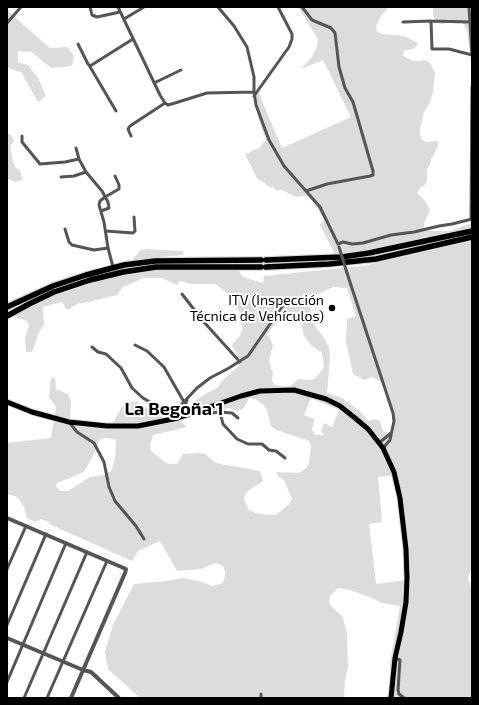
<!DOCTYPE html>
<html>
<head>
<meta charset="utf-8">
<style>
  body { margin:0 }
  #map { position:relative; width:479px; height:705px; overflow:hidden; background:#fff; font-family:"Exo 2",sans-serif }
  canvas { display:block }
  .frame { position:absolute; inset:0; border:8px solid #000; pointer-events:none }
</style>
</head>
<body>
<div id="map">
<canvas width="479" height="705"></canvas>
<div class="frame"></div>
</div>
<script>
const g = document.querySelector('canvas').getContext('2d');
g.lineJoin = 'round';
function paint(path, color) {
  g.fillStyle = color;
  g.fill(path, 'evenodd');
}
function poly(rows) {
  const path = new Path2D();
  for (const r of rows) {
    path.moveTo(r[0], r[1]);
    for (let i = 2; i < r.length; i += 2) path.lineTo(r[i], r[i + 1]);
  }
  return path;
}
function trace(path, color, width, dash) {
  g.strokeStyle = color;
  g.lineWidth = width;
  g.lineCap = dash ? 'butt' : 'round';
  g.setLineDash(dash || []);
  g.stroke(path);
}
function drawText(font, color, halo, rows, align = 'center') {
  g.font = font + ' "Exo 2",sans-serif';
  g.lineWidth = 4;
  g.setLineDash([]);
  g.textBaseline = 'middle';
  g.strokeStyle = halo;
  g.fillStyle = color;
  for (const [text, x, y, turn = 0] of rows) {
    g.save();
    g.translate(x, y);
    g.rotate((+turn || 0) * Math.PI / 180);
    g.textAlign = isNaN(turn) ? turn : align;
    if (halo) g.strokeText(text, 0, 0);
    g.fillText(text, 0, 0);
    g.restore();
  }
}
const green = poly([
  [298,7,389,7,381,16,376,26,377,32,382,34,404,36,418,43,415,48,404,51,403,56,413,61,419,61,424,60,429,62,435,72,433,92,430,102,424,112,420,129,420,135,422,140,427,142,438,141,438,146,431,160,430,165,427,169,427,180,425,185,420,188,417,193,425,201,430,210,424,223,424,228,429,231,450,231,472,223,472,229,388,251,337,260,334,252,320,225,321,223,324,222,322,216,310,198,304,196,296,197,282,190,276,190,272,186,271,188,257,178,245,154,259,148,266,140,258,118,254,92,257,89,282,148,351,117,323,60,301,69,312,57,317,47,318,39],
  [432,7,472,7,472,216,470,209,470,172,471,62,467,31,464,24,455,21,442,24,436,23,433,15,433,8],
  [7,10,50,48,67,47,74,56,72,66,51,68,32,52,18,51,18,62,28,65,38,78,46,96,38,102,21,72,7,68],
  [7,132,12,136,14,142,10,146,13,162,15,167,20,170,23,180,15,182,7,178],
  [472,241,472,567,468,578,472,589,472,698,390,698,390,662,400,606,382,603,372,598,350,590,338,588,330,596,329,601,331,606,343,617,347,634,348,668,345,679,344,698,140,698,108,669,105,652,113,625,134,584,165,581,184,578,199,581,212,586,221,584,223,582,225,577,225,571,223,566,215,563,201,569,177,571,160,541,138,551,132,561,49,524,49,522,41,519,35,522,27,518,24,507,18,498,15,496,7,494,7,443,51,438,56,407,49,397,51,378,55,378,56,389,68,394,71,401,70,421,110,425,114,421,122,407,126,404,131,402,137,402,151,410,175,415,187,427,153,435,150,446,151,451,166,463,171,464,177,464,183,454,199,453,205,454,216,463,260,471,263,481,248,491,245,495,244,500,249,510,259,514,276,515,289,504,292,499,284,480,279,477,276,472,298,473,302,471,307,467,309,462,311,446,309,441,276,430,271,426,267,410,264,405,255,399,249,398,244,408,238,411,228,408,192,415,190,404,207,393,217,388,223,380,242,363,232,345,239,337,242,330,243,327,239,319,239,311,234,304,234,298,215,284,190,284,180,281,177,285,162,278,144,278,123,287,117,295,89,302,77,304,67,310,62,302,43,307,44,325,39,332,32,352,26,352,25,338,29,326,27,321,12,316,59,294,96,282,144,271,179,269,239,271,243,277,263,283,264,276,362,266],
  [333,287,347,288,356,316,347,319,346,342,353,374,364,380,372,377,383,383,393,414,393,422,391,434,383,431,380,421,375,419,368,421,362,413,342,398,327,393,330,357,329,347,323,336,316,328,307,299],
  [283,313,299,315,300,317,304,336,311,345,322,353,324,366,320,373,314,379,309,380,298,379,292,385,287,387,275,385,272,381,273,372,270,365,269,360,273,346,270,338,267,335],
  [311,398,339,410,332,427,324,423,321,431,324,435,315,435,312,429,315,419,304,415],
  [105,438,114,439,116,441,115,460,111,471,104,475,90,477,68,491,60,491,56,486,57,483,84,472,96,450,99,440],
  [395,475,406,563,406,580,376,584,369,524,382,522,378,477],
  [146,249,183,251,183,255,160,257,133,261,133,258,137,255,140,250]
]);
const minor = poly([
  [90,7,92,15,97,17,120,12],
  [118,7,160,95,165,103,168,105,175,103,207,93,254,92],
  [218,7,234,26,247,47,254,77,254,92,256,105,269,140,284,166,320,207,338,244],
  [302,7,312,20,331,28,335,33,339,67,345,88,353,102,373,171,373,175,370,176,327,184,306,191],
  [469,7,472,55],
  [124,19,144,7],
  [431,21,470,22],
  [403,22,431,21,432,49,449,49,472,55],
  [7,23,21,7],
  [78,44,88,64,90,66,133,39],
  [89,65,116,111],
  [154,83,181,70],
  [254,96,289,47,292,39,292,34,278,7],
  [22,136,22,142,40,164,65,162,79,159],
  [131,136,128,129,130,126,165,103],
  [76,148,79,159,86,172,102,191,108,202,109,208,101,211],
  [61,177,74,176,86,172],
  [471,219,472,87],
  [65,229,69,242,72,245,94,250,108,248],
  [106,231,133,233,135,231,134,217],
  [338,244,343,242,352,244,363,243,391,235,414,232,439,226,452,224,472,219],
  [113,267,108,248,104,222,99,205,100,201,105,197,119,189,119,185,115,176],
  [347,273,393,413,394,421,390,440,383,448],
  [182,294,203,321,240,362],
  [135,345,147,351,164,367,184,402],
  [92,347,98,352,106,354,121,368,132,388,143,398,155,405,161,412,164,414,176,418],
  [206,408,211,413,220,412,223,424,237,439,248,444,262,444,269,450,276,451,285,458],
  [220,412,232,413,238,418],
  [186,415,185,406,187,400],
  [180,417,181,405,197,388,210,378,229,368,248,356,288,298],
  [69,422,77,432,94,443,104,462,109,487,115,501,136,526,144,539],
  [379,443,391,433],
  [7,569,26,526],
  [7,625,46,534],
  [395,658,400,660,398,690,399,694,404,698],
  [7,682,66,543],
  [261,694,261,698],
  [24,698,87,552],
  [47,698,107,561]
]);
const tertiary = poly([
  [7,518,126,569,125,573,71,698],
  [7,638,83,670,91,672,119,698]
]);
const primary = poly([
  [7,402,32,412,69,422,107,426,138,426,178,418,241,396,260,391,294,390,326,399,340,406,355,418,368,429,383,448,394,472,400,498,406,549,407,578,406,602,401,632,395,658,391,698]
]);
const trunk = poly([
  [266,260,342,257,369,253,472,231],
  [266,267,329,264,376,259,472,237],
  [7,307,53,286,86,275,124,265,155,261,261,260],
  [7,316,29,304,54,292,90,280,123,272,156,267,261,267]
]);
const minorBridge = poly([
  [339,247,347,273]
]);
const markers = [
  [332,308,4,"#000"]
];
const poiNames = [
  ["ITV (Inspección",324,300],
  ["Técnica de Vehículos)",324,316]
];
const districtNames = [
  ["La Begoña 1",174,409]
];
paint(green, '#dcdcdc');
trace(primary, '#dbdbdb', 7);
trace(trunk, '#dbdbdb', 8);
trace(minor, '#555', 3);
trace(tertiary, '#555', 4);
trace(primary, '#000', 5);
trace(trunk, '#000', 5.5);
trace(minorBridge, '#555', 3);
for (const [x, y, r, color] of markers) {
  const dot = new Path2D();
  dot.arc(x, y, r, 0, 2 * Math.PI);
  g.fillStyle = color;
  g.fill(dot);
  trace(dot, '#fff', 1.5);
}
drawText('14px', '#000', '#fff', poiNames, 'right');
drawText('bold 18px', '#000', '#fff', districtNames);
</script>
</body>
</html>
